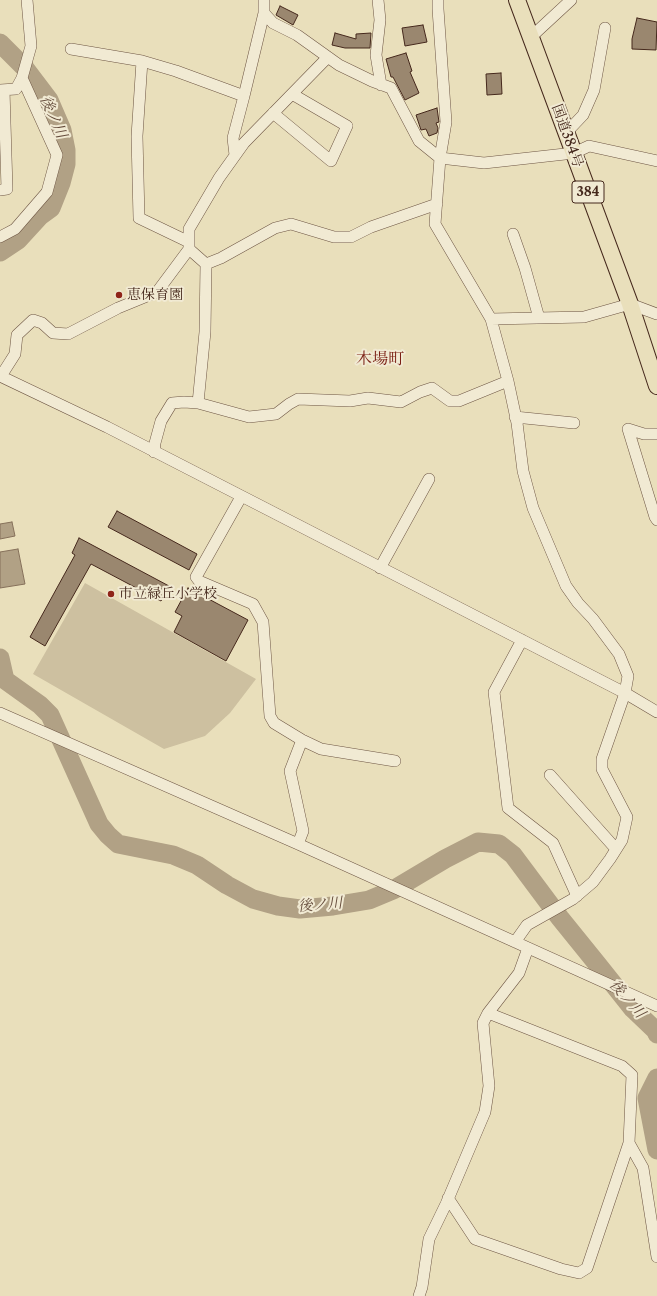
<!DOCTYPE html>
<html>
<head>
<meta charset="utf-8">
<style>
  body { margin:0 }
  canvas { display:block; background:#e9dfbb }
</style>
</head>
<body>
<canvas width="657" height="1296"></canvas>
<script>
const g = document.querySelector('canvas').getContext('2d');
g.lineJoin = 'round';
function paint(path, color) {
  g.fillStyle = color;
  g.fill(path, 'evenodd');
}
function poly(rows) {
  const path = new Path2D();
  for (const r of rows) {
    path.moveTo(r[0], r[1]);
    for (let i = 2; i < r.length; i += 2) path.lineTo(r[i], r[i + 1]);
  }
  return path;
}
function trace(path, color, width, dash) {
  g.strokeStyle = color;
  g.lineWidth = width;
  g.lineCap = dash ? 'butt' : 'round';
  g.setLineDash(dash || []);
  g.stroke(path);
}
function drawText(font, color, halo, rows, align = 'center') {
  g.font = font + ' "Libre Caslon Text","Noto Serif JP",serif';
  g.lineWidth = 4;
  g.setLineDash([]);
  g.textBaseline = 'middle';
  g.strokeStyle = halo;
  g.fillStyle = color;
  for (const [text, x, y, turn = 0] of rows) {
    g.save();
    g.translate(x, y);
    g.rotate((+turn || 0) * Math.PI / 180);
    g.textAlign = isNaN(turn) ? turn : align;
    if (halo) g.strokeText(text, 0, 0);
    g.fillText(text, 0, 0);
    g.restore();
  }
}
const green = poly([
  [85,583,256,679,230,713,205,736,164,749,33,674]
]);
const water = poly([
  [12,522,15,536,0,539,0,524,12,522],
  [18,549,25,584,0,588,0,552,18,549]
]);
const river = poly([
  [0,43,24,67,49,100,62,130,66,150,66,164,61,183,51,208,40,216,18,240,0,252],
  [0,658,5,680,40,705,50,715,99,824,108,835,118,844,173,855,197,865,227,885,253,899,278,906,300,909,333,906,369,900,393,890,445,859,478,842,499,844,513,855,560,918,598,965,633,1009,656,1031,657,1034],
  [657,1078,647,1098,657,1150]
]);
const building = poly([
  [280,6,298,15,293,25,276,15,280,6],
  [637,18,657,22,656,50,632,49,632,39,637,18],
  [423,25,427,42,405,46,402,28,423,25],
  [335,33,356,39,356,34,371,33,370,48,345,48,332,45,335,33],
  [406,53,412,71,410,72,419,93,405,100,393,77,391,77,386,59,406,53],
  [501,73,502,94,487,95,486,74,501,73],
  [437,108,439,122,436,123,438,128,437,133,429,136,426,129,421,130,416,115,437,108],
  [117,511,197,554,189,570,108,527,117,511],
  [79,538,169,586,161,601,91,564,45,646,30,637,75,555,72,553,79,538],
  [188,588,248,620,226,661,174,632,182,616,175,612,188,588]
]);
const minor = poly([
  [378,0,380,20,376,55,381,85],
  [438,0,438,9,446,122,440,158,435,224,491,319,508,381,517,423,523,471,533,508,566,586,578,603,593,619,619,654,628,676,625,693,602,759,602,769,627,817,622,840,610,859,593,882,573,899,527,925,515,942],
  [264,13,273,23,297,35,339,65,372,81,391,88,419,141,440,158,484,163,574,153,589,146,657,161],
  [531,37,571,0],
  [71,49,142,61],
  [0,90,16,89,22,78],
  [273,113,331,161,347,126,292,94],
  [566,133,583,115,594,90,605,28],
  [235,155,233,138,244,96],
  [0,190,7,189,4,90],
  [513,234,525,268,539,318],
  [0,237,15,229,47,192,57,155,22,78,31,46,27,0],
  [189,242,139,218,137,136,142,61,176,71,244,96,264,13,264,0],
  [206,264,221,258,275,228,291,224,334,237,351,237,371,227,437,204],
  [491,319,584,317,630,304,657,314],
  [0,376,107,427,625,693,657,712],
  [1,376,15,354,17,335,33,320,42,323,53,333,68,334,118,308,157,292,189,249],
  [198,403,205,332,206,264,189,249,189,229,219,178,244,143,328,57],
  [515,417,574,423],
  [657,434,644,434,628,429,655,517,657,520],
  [154,452,155,443,161,421,172,403,184,402,198,403,249,417,276,414,289,404,298,399,350,401,368,398,401,402,420,392,432,388,450,401,459,401,508,381],
  [241,497,196,577,199,581,253,604,263,622,270,716,274,723,302,740,321,749,395,761],
  [380,568,429,479],
  [522,640,494,692,508,808,553,843,577,896],
  [0,713,298,844,657,1006],
  [550,775,616,849],
  [298,844,303,831,290,771,302,740],
  [629,1143,643,1168,657,1257],
  [448,1198,475,1239,561,1269,579,1273,587,1268,629,1143,632,1075,622,1066,488,1013],
  [419,1296,422,1287,429,1239,446,1204,485,1112,489,1086,483,1023,488,1013,519,973,528,948]
]);
const highway = poly([
  [517,0,630,304,657,386]
]);
const markers = [
  [119,295,4,"#8f2418"],
  [111,594,4,"#8f2418"]
];
const shields = [
  [588,192,32]
];
const shieldNames = [
  ["384",588,192]
];
const streetNames = [
  ["国道384号",567,136,70]
];
const poiNames = [
  ["恵保育園",127,295],
  ["市立緑丘小学校",119,594]
];
const waterNames = [
  ["後ノ川",53,117,66],
  ["後ノ川",320,905,-5],
  ["後ノ川",627,999,49]
];
const quarterNames = [
  ["木場町",380,359]
];
paint(green, '#cdc0a0');
paint(water, '#b1a185');
trace(water, '#86715b', 1);
trace(river, '#b1a185', 19);
paint(building, '#9a876f');
trace(building, '#45281c', 1);
trace(minor, '#6e5644', 12);
trace(highway, '#45281c', 18);
trace(minor, '#f1ead3', 11);
trace(highway, '#e9dfbb', 16);
for (const [x, y, r, color] of markers) {
  const dot = new Path2D();
  dot.arc(x, y, r, 0, 2 * Math.PI);
  g.fillStyle = color;
  g.fill(dot);
  trace(dot, '#f1ead3', 1.5);
}
for (const [x, y, w] of shields) {
  const box = new Path2D();
  box.roundRect(x - w / 2, y - 11, w, 22, 3);
  g.fillStyle = '#f1ead3';
  g.fill(box);
  trace(box, '#45281c', 1);
}
drawText('bold 13px', '#45281c', null, shieldNames);
drawText('14px', '#45281c', '#f1ead3', streetNames);
drawText('14px', '#45281c', '#f1ead3', poiNames, 'left');
drawText('italic 15px', '#654c3c', '#f1ead3', waterNames);
drawText('16px', '#7a1f14', '#f1ead3', quarterNames);
</script>
</body>
</html>
